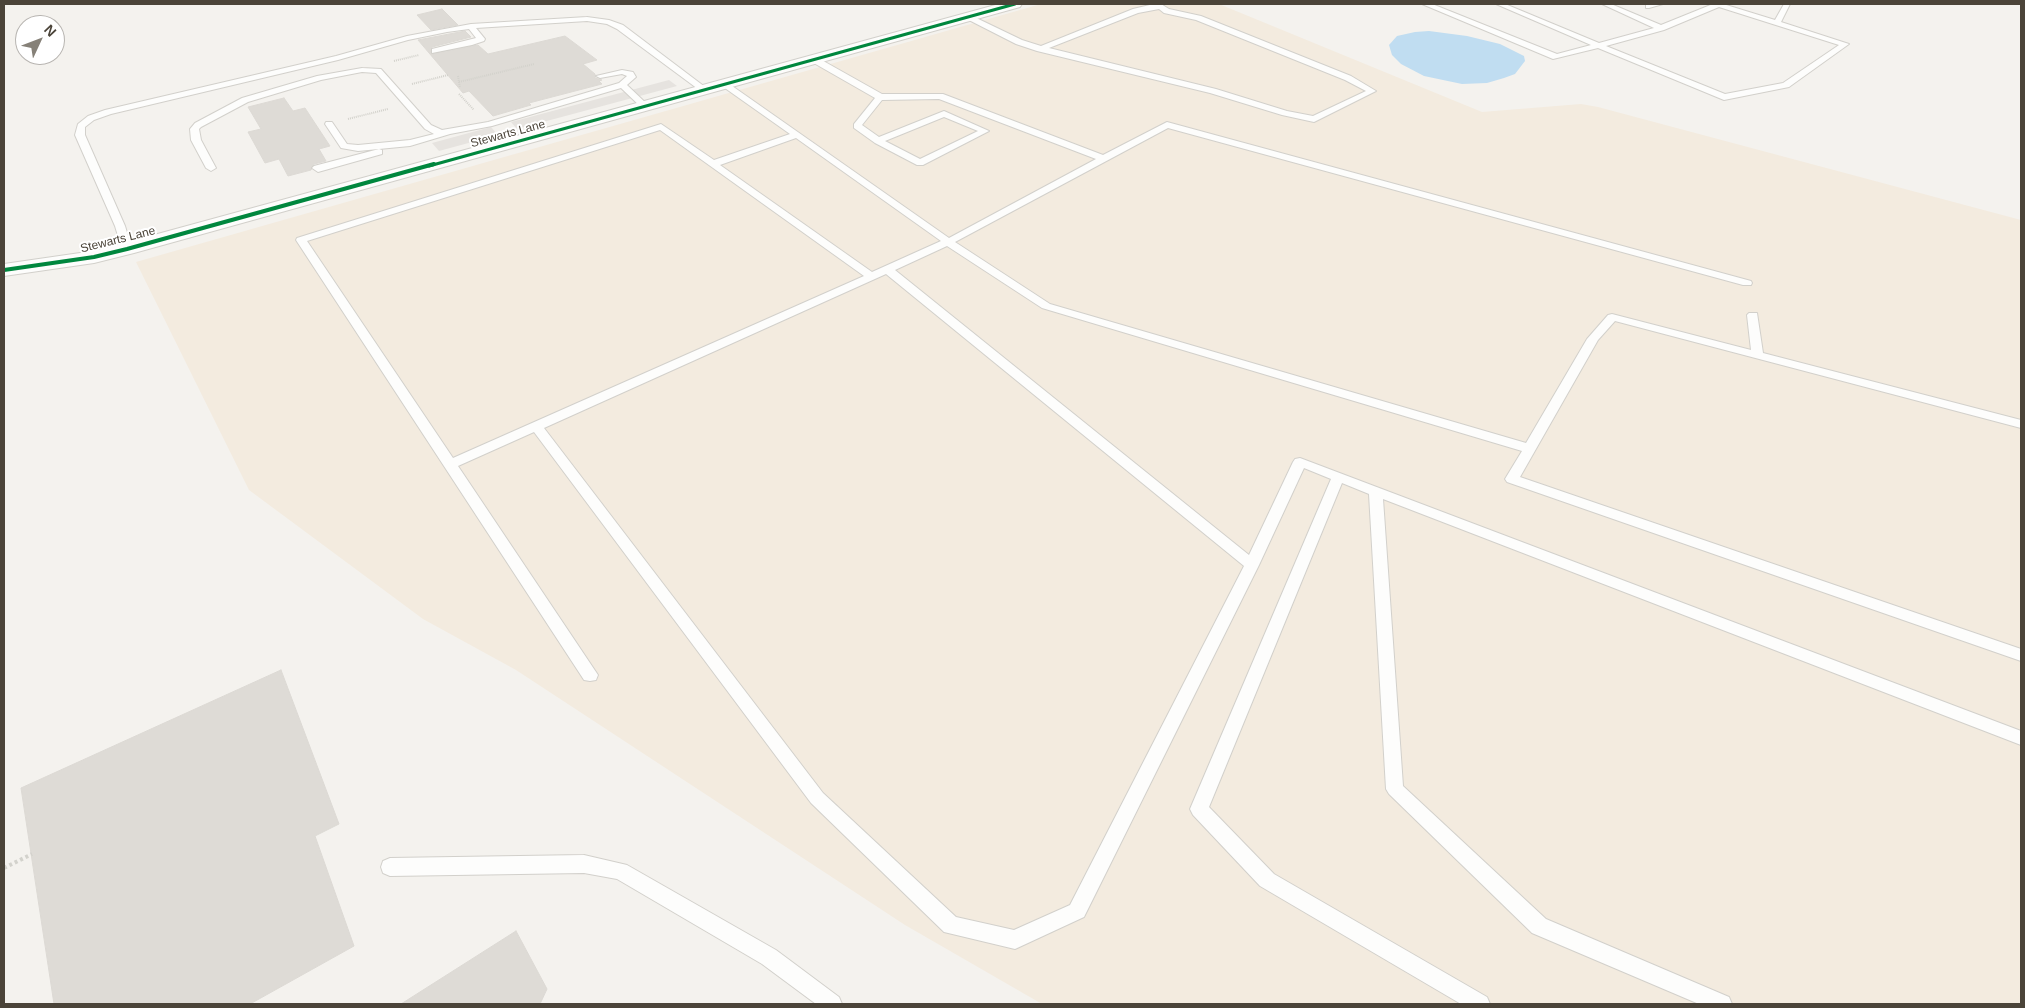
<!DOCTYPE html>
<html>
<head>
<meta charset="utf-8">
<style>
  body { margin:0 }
  #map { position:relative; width:2025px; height:1008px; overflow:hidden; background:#f4f2ee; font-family:Helvetica,sans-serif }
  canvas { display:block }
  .frame { position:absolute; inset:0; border:5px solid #4b4439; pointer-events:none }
  .north { position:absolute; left:15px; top:15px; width:50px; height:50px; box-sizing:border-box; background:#fff; border:1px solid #b7b4b0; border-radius:50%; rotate:47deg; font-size:14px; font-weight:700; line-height:20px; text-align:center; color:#4b4439 }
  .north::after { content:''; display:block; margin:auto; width:18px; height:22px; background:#868178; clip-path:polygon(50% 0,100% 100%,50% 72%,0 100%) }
</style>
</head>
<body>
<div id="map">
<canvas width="2025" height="1008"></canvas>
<div class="frame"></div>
<div class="north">N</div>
</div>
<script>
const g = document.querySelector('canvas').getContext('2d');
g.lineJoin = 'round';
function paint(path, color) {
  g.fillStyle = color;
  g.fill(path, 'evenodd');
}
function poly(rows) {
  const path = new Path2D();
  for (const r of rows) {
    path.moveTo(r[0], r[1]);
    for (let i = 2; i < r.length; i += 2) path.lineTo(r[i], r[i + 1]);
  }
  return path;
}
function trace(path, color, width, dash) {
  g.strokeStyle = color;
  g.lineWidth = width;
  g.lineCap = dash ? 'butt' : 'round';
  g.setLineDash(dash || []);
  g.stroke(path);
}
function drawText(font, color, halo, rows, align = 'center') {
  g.font = font + ' Helvetica,sans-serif';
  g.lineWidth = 4;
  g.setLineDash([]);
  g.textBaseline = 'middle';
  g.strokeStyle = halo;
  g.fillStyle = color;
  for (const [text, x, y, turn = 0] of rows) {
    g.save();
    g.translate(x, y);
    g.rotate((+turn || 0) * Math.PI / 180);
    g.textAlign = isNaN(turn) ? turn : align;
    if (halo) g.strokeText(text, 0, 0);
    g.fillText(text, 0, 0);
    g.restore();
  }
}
const commercial = poly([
  [1041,4,1219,4,1482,112,1581,104,1598,107,2021,220,2021,1004,1042,1004,905,925,516,670,423,619,249,490,136,262]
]);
const parking = poly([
  [669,80,677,86,517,129,511,122],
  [491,127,498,135,439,151,432,143]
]);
const water = poly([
  [1429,31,1467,36,1500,44,1524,56,1525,61,1515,74,1504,78,1487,83,1462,84,1424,76,1401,64,1392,55,1389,45,1397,36,1415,32]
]);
const building = poly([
  [442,9,458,25,431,30,417,15,442,9],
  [465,31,471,37,432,47,431,54,478,45,488,54,565,36,597,60,583,64,595,74,595,78,602,80,599,81,602,84,529,103,531,105,493,116,469,91,463,93,418,40,465,31],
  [284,98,293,111,305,108,330,146,319,149,326,161,314,164,311,170,288,176,279,159,265,163,248,132,261,129,248,107,284,98],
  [281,670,339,824,315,836,354,946,250,1004,54,1004,21,788,281,670],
  [516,931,547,989,540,1004,401,1004,516,931]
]);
const pathFar1 = poly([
  [394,61,419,55],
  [458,76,460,88],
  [459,82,534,64],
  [412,84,448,75],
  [459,94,474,110],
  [348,119,388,109]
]);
const path = poly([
  [4,868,32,854]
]);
const lane = poly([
  [1154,4,1161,4,1169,9,1201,16,1351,76,1376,91,1314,122,1282,115,1210,93,1037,51,1016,44,963,17,970,15,1022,40,1041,46,1133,9,1154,4],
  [1159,9,1164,13,1196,20,1345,80,1366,91,1313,116,1287,111,1216,89,1049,48,1138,13,1159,9],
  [1422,4,1432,4,1557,54,1591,45,1496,4,1505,4,1599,43,1654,28,1602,4,1611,4,1661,25,1713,4,1723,4,1775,20,1784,4,1790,4,1781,22,1849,44,1789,87,1724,100,1598,48,1553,59,1422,4],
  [1719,7,1839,45,1783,83,1725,94,1606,46,1664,30,1719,7],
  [1646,4,1663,4,1649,8,1646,8,1646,4],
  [587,17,609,20,623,25,709,90,702,92,617,29,607,24,587,21,476,28,485,39,484,41,472,45,432,53,432,49,476,38,469,29,447,32,408,40,338,60,111,114,94,120,85,127,85,135,125,226,132,249,127,252,122,249,115,226,75,135,78,124,88,116,105,110,336,56,407,36,471,24,587,17],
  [812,58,818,58,882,94,943,94,1103,155,1167,122,1751,281,1752,283,1751,285,1743,285,1168,128,955,242,1050,304,1526,443,1587,339,1608,315,1612,314,1751,350,1747,315,1749,313,1757,313,1763,353,2021,420,2021,428,1615,321,1598,340,1520,477,2021,649,2021,661,1507,482,1505,479,1522,451,1042,308,947,246,895,270,1249,555,1293,462,1295,459,1300,458,2021,731,2021,745,1383,499,1403,786,1546,919,1729,997,1732,1004,1699,1004,1532,933,1389,794,1386,789,1369,494,1342,483,1209,807,1274,874,1487,997,1490,1004,1461,1004,1260,886,1193,815,1190,809,1331,479,1304,468,1259,565,1084,917,1015,949,944,932,811,803,534,432,458,466,598,675,596,680,590,681,584,680,296,240,297,238,661,124,714,160,790,134,722,86,722,82,725,81,949,238,1096,159,939,99,882,100,862,125,879,137,944,111,989,131,923,165,917,165,875,143,854,128,854,124,875,98,812,62,812,58],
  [944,117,978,131,920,159,885,141,944,117],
  [660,130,864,276,453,458,307,241,660,130],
  [796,138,941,241,872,272,720,165,796,138],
  [886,274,1244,566,1070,905,1014,930,956,917,823,793,544,428,886,274],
  [362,68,381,69,431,125,442,130,488,122,619,83,627,76,622,74,600,78,596,76,622,70,633,72,636,77,627,85,649,106,642,108,621,88,492,126,450,134,410,146,358,151,341,148,325,124,326,122,332,122,347,144,358,145,410,140,434,134,425,129,376,73,362,72,321,80,248,102,201,127,199,129,201,140,216,168,211,171,206,168,191,140,190,129,195,123,242,98,317,76,362,68],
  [379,149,382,150,382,154,318,172,312,168,314,166,379,149],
  [584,855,627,865,776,950,839,997,842,1004,816,1004,762,964,617,879,584,873,390,876,383,873,381,867,383,861,390,858,584,855]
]);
const street = poly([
  [999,4,1022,4,1020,7,134,253,94,263,4,276,4,264,94,251,121,244,999,4]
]);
const cyclewayFar1 = poly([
  [429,166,1015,4]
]);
const cycleway = poly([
  [4,270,94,257,127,249,434,164]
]);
const farStreetnames = [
  ["Stewarts Lane",508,134,-15],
  ["Stewarts Lane",118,240,-14]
];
paint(commercial, '#f3ebdf');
paint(parking, '#e6e3df');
paint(water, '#c0ddf1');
paint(building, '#dedbd6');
trace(building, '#dcd9d4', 1);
trace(lane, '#d2d0cb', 2);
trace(street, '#d2d0cb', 2);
trace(pathFar1, '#d3d2cc', 2, [1, 1]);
trace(path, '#d3d2cc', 4, [3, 3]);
paint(lane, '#fdfdfc');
paint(street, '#fdfdfc');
trace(cyclewayFar1, '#00873e', 3);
trace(cycleway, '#00873e', 4);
drawText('12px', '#4b4439', '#fff', farStreetnames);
</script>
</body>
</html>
